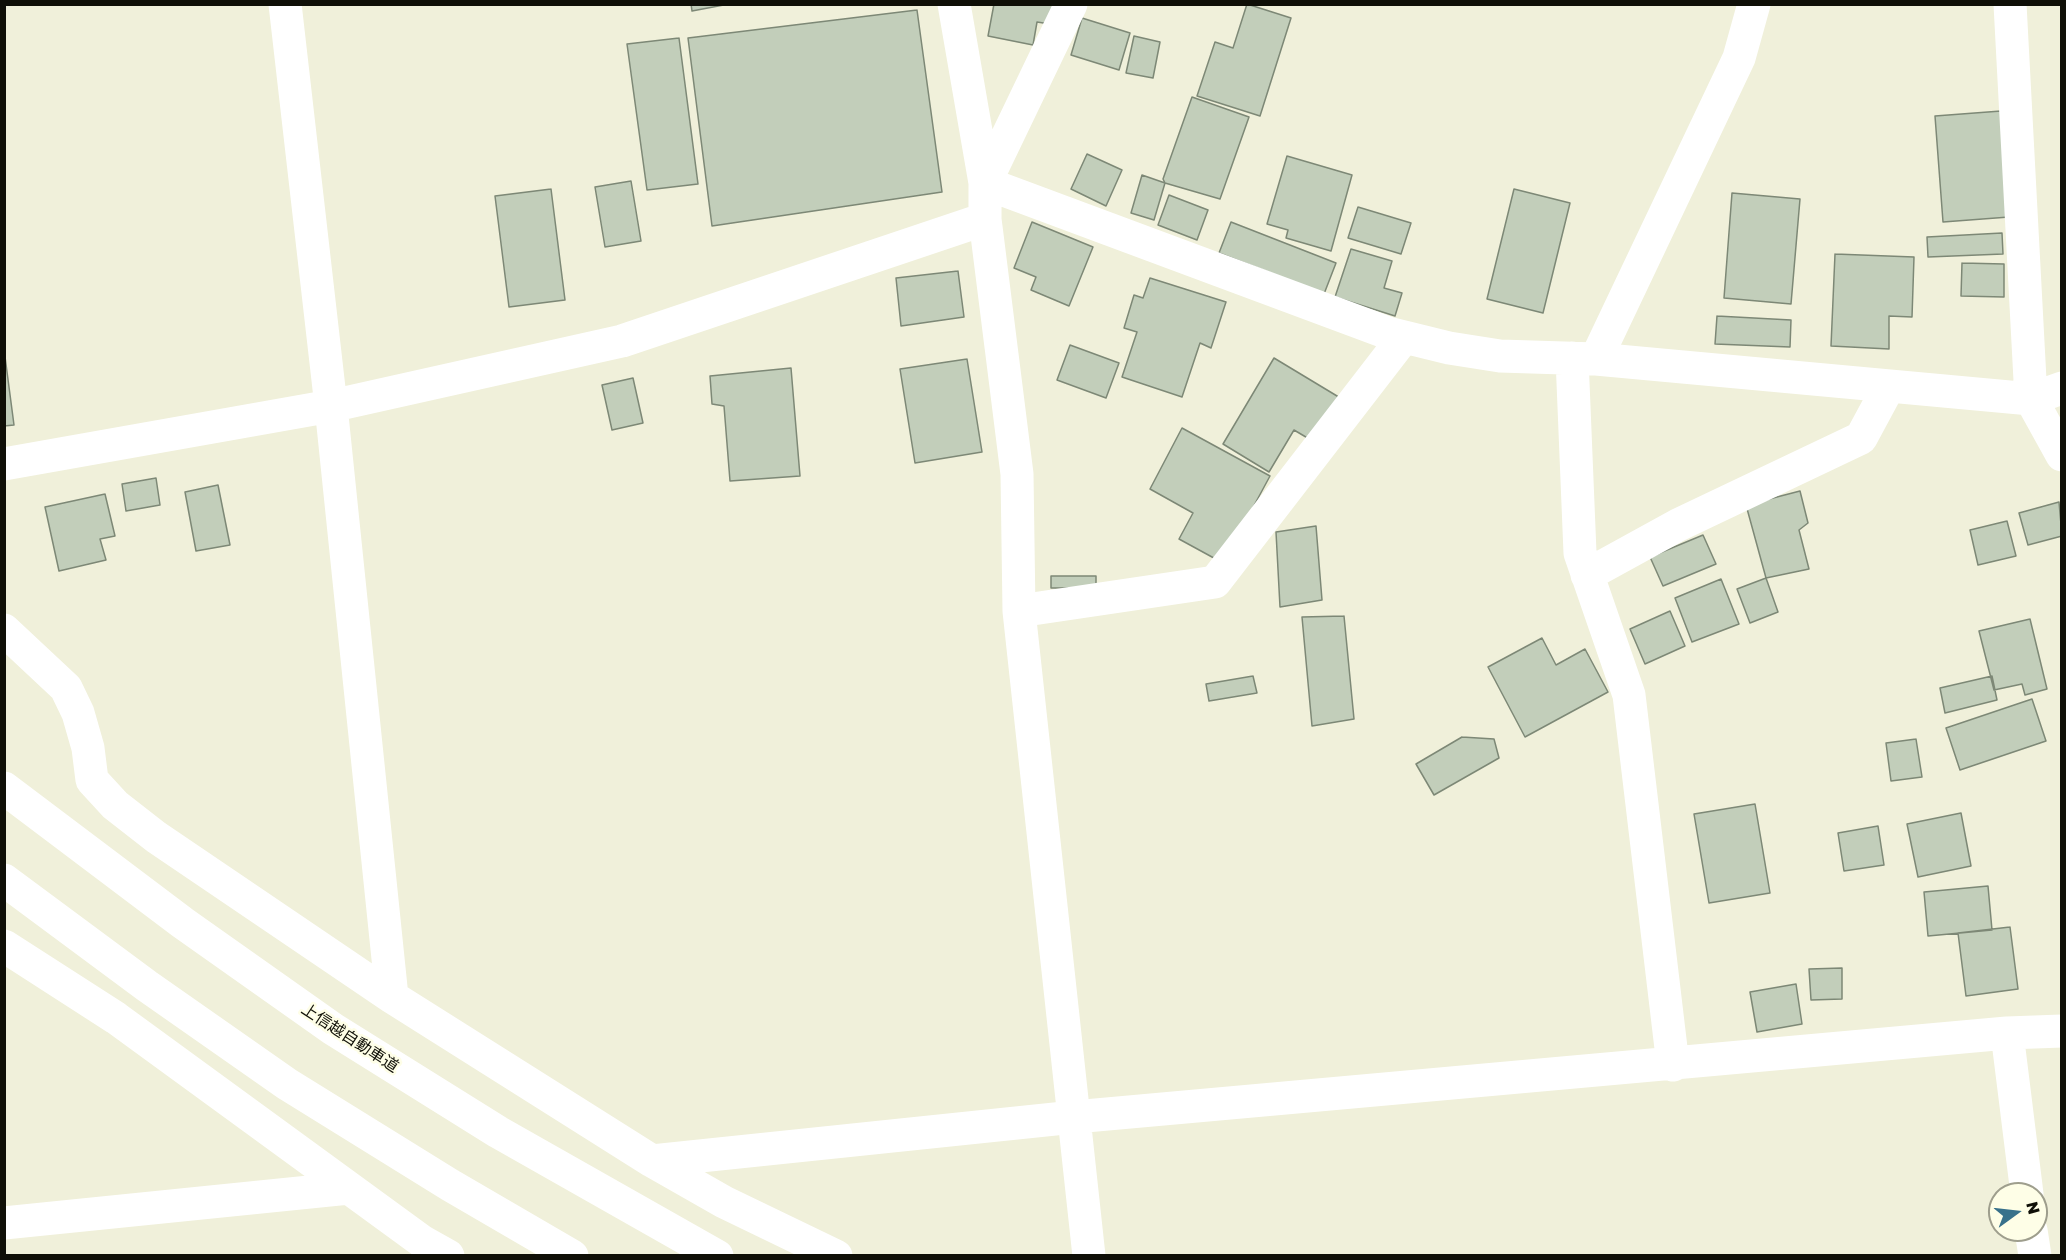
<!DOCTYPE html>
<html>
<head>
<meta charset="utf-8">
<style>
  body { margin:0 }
  #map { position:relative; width:2066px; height:1260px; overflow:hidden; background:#f0f0da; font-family:"Golos Text",sans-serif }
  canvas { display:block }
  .frame { position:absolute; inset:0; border:6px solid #0f0f07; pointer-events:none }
  .north { position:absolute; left:1988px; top:1182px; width:60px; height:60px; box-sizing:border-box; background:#fefee7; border:2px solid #9e9e8d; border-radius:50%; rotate:75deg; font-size:16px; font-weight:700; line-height:24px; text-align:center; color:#0f0f07 }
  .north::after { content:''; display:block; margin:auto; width:21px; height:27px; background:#38718b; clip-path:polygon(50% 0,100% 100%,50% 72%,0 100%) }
</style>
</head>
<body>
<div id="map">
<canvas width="2066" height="1260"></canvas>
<div class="frame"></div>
<div class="north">N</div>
</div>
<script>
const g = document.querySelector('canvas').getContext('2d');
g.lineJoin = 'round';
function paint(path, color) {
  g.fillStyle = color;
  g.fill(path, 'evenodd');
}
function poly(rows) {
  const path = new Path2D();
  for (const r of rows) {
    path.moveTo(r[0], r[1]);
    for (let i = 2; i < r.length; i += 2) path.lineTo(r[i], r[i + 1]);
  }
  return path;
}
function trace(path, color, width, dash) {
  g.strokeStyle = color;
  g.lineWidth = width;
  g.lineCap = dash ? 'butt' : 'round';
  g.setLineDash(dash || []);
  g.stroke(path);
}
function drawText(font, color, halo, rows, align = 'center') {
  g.font = font + ' "Golos Text","Noto Sans JP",sans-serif';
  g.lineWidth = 5;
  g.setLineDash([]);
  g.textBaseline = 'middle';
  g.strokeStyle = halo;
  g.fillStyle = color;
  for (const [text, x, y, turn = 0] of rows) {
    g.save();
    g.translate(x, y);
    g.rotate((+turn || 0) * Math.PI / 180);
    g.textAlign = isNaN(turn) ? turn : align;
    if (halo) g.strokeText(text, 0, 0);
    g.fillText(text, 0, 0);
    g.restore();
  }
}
const building = poly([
  [691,4,729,4,692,11,691,4],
  [994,4,1054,4,1050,24,1037,22,1033,45,988,36,994,4],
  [1247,4,1291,18,1260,116,1197,96,1215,42,1233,48,1247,4],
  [917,10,942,192,712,226,688,38,917,10],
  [1082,18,1130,33,1119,70,1071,55,1082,18],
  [1134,36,1160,42,1153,78,1126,73,1134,36],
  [679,38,698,184,647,190,627,44,679,38],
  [1192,97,1249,117,1220,199,1165,183,1163,179,1192,97],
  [2001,111,2009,217,1943,222,1935,116,2001,111],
  [1087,154,1122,170,1106,206,1071,189,1087,154],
  [1287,156,1352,175,1331,251,1286,238,1288,230,1267,224,1287,156],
  [1142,175,1165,183,1154,220,1131,213,1142,175],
  [631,181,641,241,605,247,595,187,631,181],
  [551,189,565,300,509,307,495,196,551,189],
  [1514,189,1570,203,1543,313,1487,299,1514,189],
  [1732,193,1800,199,1791,304,1724,298,1732,193],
  [1169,195,1208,210,1197,240,1158,225,1169,195],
  [1358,207,1411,223,1401,254,1348,238,1358,207],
  [1032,222,1093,247,1069,306,1031,290,1036,277,1014,268,1032,222],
  [1231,222,1336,263,1324,294,1219,253,1231,222],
  [2002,233,2003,254,1928,257,1927,237,2002,233],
  [1351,249,1392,261,1384,288,1402,293,1395,316,1335,297,1351,249],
  [1835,254,1914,257,1912,317,1889,316,1889,349,1831,346,1835,254],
  [1962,263,2004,264,2004,297,1961,296,1962,263],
  [958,271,964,317,901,326,896,278,958,271],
  [1150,278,1226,302,1211,348,1200,343,1182,397,1122,377,1137,332,1124,328,1134,295,1143,298,1150,278],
  [1717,316,1791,320,1790,347,1715,344,1717,316],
  [1070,345,1119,363,1106,398,1057,380,1070,345],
  [4,349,14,425,4,426,4,349],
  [1274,358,1342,399,1316,443,1294,430,1269,472,1223,444,1274,358],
  [967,359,982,452,915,463,900,369,967,359],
  [791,368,800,476,730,481,724,406,712,404,710,376,791,368],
  [633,378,643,423,612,430,602,385,633,378],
  [1182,428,1270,476,1223,563,1179,539,1193,513,1150,489,1182,428],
  [156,478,160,505,126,511,122,484,156,478],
  [218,485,230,545,196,551,185,492,218,485],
  [1800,491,1808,523,1799,530,1809,569,1766,578,1746,505,1800,491],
  [105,494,115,536,100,539,106,560,59,571,45,507,105,494],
  [2059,502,2062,536,2028,545,2019,513,2059,502],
  [2007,521,2016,556,1978,565,1970,530,2007,521],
  [1316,526,1322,600,1280,607,1276,532,1316,526],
  [1703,535,1716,564,1663,586,1650,557,1703,535],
  [1051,576,1096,576,1096,588,1051,588,1051,576],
  [1766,578,1778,612,1750,623,1737,589,1766,578],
  [1721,579,1739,624,1692,642,1675,598,1721,579],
  [1670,611,1685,646,1645,664,1630,629,1670,611],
  [1344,616,1354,719,1312,726,1302,617,1344,616],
  [2030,619,2047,689,2025,695,2022,684,1994,690,1979,631,2030,619],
  [1542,638,1556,665,1585,649,1608,692,1525,737,1488,667,1542,638],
  [1253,676,1257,693,1209,701,1206,684,1253,676],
  [1992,676,1997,700,1945,713,1940,688,1992,676],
  [2032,699,2046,741,1960,770,1946,728,2032,699],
  [1462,737,1494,739,1499,758,1434,795,1416,764,1462,737],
  [1916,739,1922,777,1891,781,1886,743,1916,739],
  [1755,804,1770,893,1709,903,1694,814,1755,804],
  [1961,813,1971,866,1918,877,1907,824,1961,813],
  [1878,826,1884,865,1844,871,1838,833,1878,826],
  [1988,886,1992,930,1928,936,1924,892,1988,886],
  [2010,927,2018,989,1966,996,1958,933,2010,927],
  [1842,968,1842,999,1811,1000,1809,969,1842,968],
  [1796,984,1802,1024,1757,1032,1750,992,1796,984]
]);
const minor = poly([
  [285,4,331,406,392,997],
  [954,4,985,183,985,219,1017,474,1019,611,1089,1256],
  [2010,4,2031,399,2062,455],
  [985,183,1388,333,1449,348,1500,356,1596,359,2031,399,2062,388],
  [985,183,1071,4],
  [1572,358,1580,553,1629,695,1673,1065],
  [1596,359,1739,58,1754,4],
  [4,464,331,406,622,341,985,219],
  [1587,575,1678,525,1861,438,1889,386],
  [1019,611,1215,582,1404,337],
  [4,630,66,688,78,713,88,748,92,780,115,805,156,837,392,997,652,1161,724,1202,836,1256],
  [4,946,116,1018,423,1242,448,1256],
  [2007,1033,2027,1194],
  [652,1161,1074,1117,2007,1033,2062,1031],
  [4,1223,349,1188],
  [2031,1230,2035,1256]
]);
const highway = poly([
  [4,788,183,923,333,1029,498,1132,717,1256],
  [4,880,147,986,287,1084,450,1185,572,1256]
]);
const streetNames = [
  ["上信越自動車道",350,1038,33]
];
paint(building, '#c2ceba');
trace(building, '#7d8876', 1.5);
trace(minor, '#fff', 33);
trace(highway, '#fff', 33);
drawText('16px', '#0f0f07', '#fefee7', streetNames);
</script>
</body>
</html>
